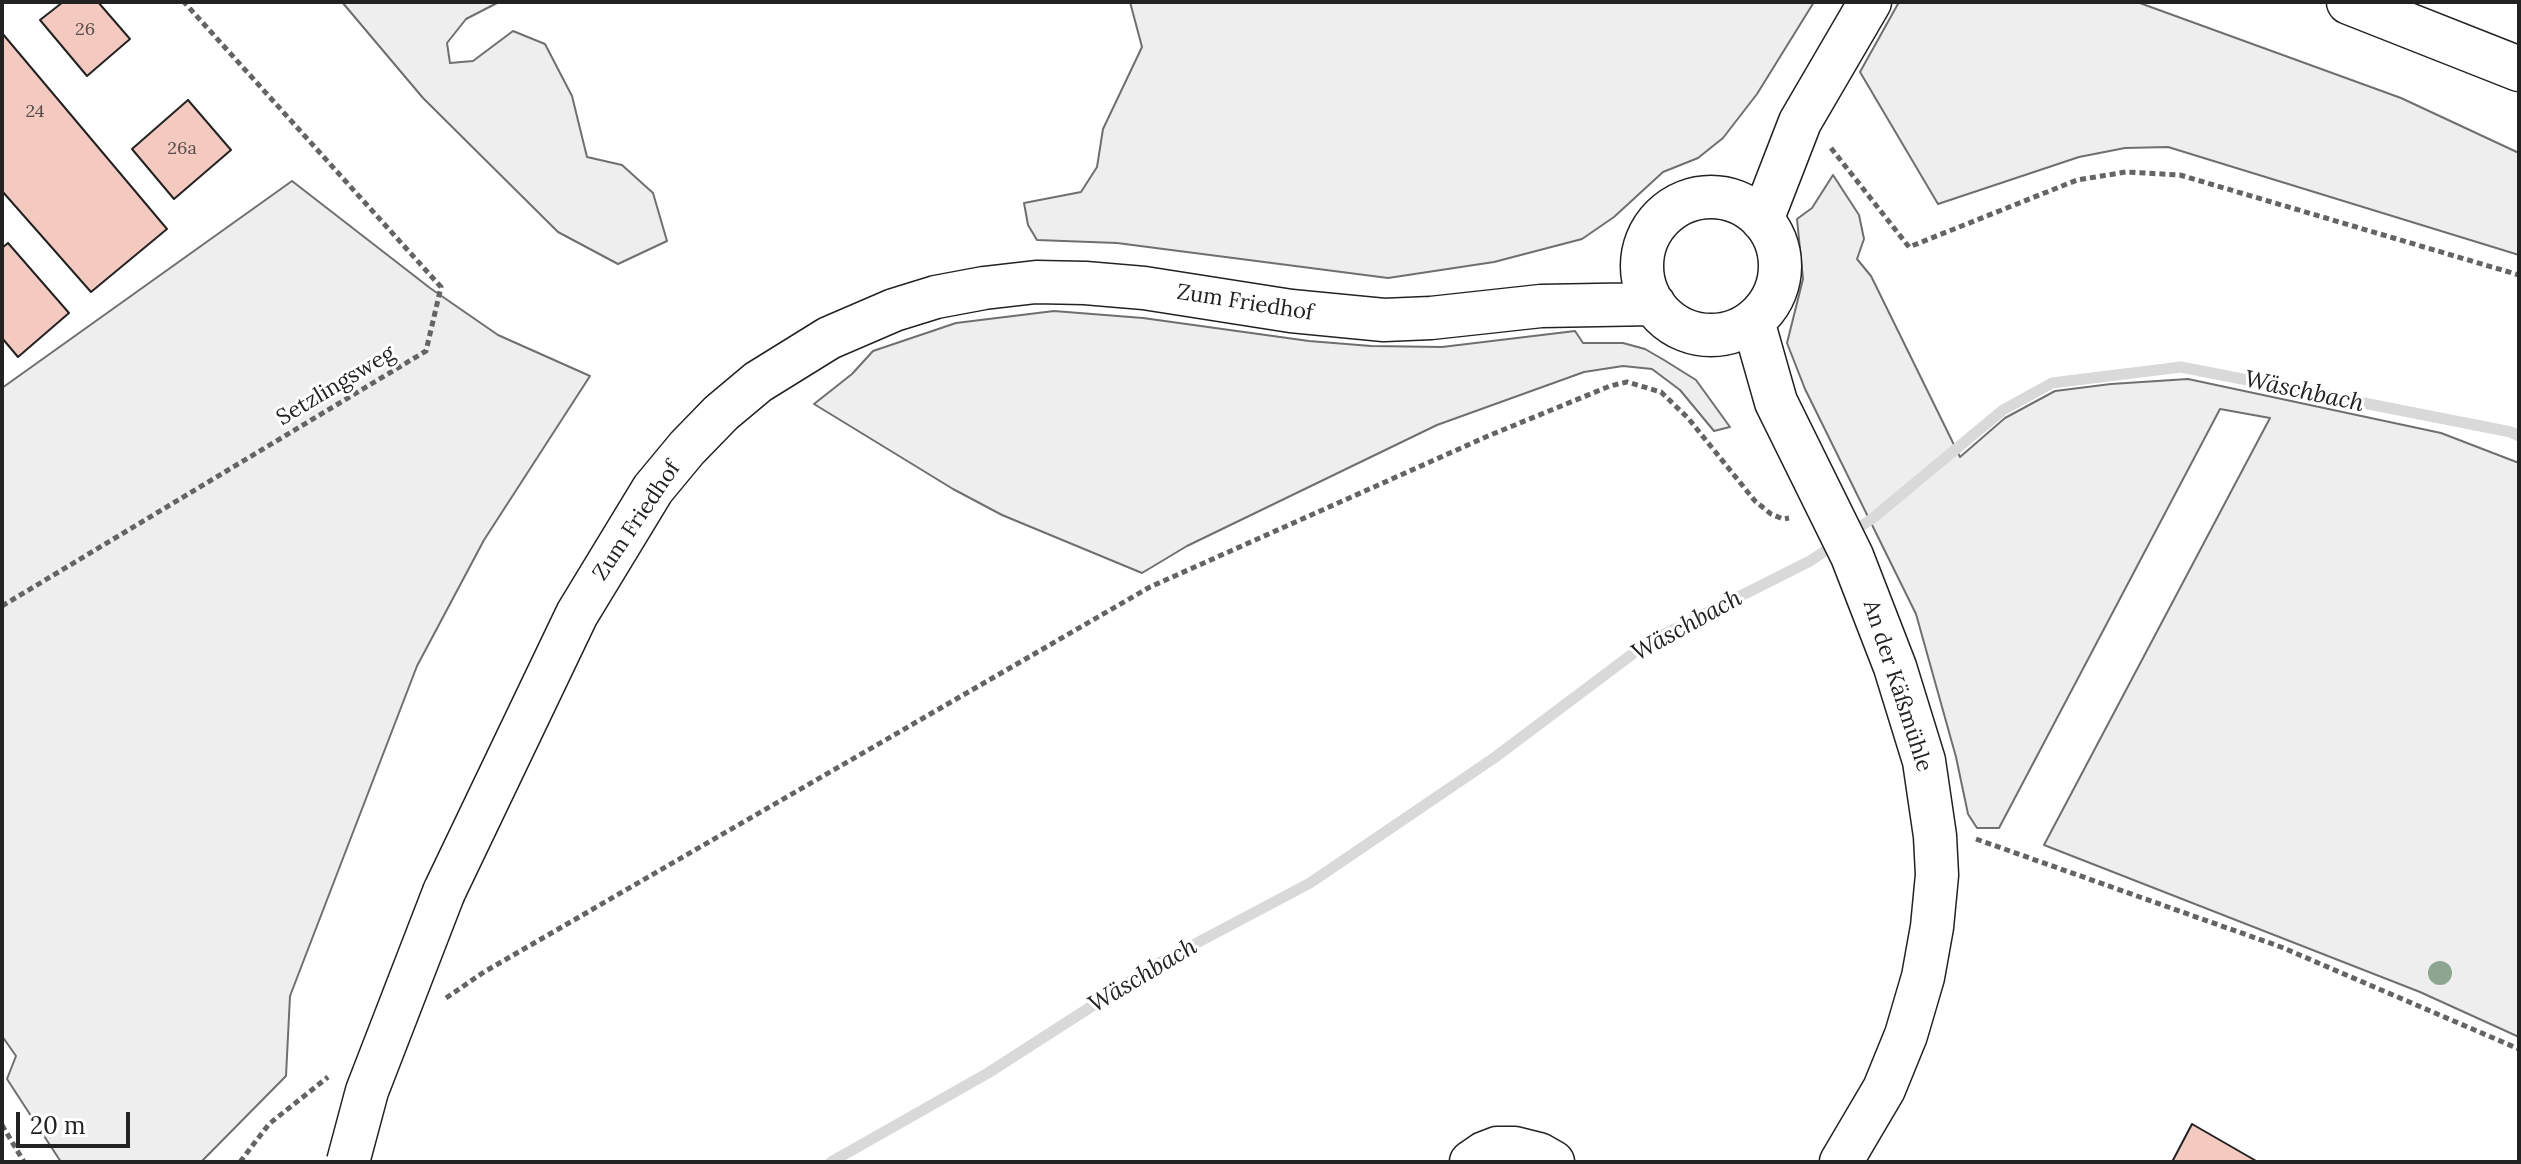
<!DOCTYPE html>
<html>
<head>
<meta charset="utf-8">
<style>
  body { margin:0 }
  #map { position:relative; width:2521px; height:1164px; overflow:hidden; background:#fff; font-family:Lora,serif }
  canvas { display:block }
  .frame { position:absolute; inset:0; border:4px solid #222; pointer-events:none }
  .scale { position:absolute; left:16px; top:1112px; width:114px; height:36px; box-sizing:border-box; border:4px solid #222; border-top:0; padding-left:10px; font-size:24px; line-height:28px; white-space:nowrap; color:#222; -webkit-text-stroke:6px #fff; paint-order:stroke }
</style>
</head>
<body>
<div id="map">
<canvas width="2521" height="1164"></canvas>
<div class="frame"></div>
<div class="scale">20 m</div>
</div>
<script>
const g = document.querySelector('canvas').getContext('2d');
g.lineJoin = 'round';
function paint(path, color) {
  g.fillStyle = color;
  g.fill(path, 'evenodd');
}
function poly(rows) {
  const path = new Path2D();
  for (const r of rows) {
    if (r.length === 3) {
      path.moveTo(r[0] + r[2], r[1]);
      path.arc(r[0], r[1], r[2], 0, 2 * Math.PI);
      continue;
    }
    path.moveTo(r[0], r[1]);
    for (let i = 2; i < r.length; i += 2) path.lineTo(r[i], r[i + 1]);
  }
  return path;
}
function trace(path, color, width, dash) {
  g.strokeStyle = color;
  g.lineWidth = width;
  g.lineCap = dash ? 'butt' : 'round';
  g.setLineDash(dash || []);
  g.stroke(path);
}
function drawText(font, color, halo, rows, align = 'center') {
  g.font = font + ' Lora,serif';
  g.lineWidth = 6;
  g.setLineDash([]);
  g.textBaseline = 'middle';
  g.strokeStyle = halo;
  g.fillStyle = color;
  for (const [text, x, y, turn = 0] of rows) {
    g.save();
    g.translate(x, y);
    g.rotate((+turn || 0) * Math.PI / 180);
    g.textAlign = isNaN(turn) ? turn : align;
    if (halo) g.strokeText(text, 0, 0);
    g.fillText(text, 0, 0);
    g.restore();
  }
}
const green = poly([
  [342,2,499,2,466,19,447,43,450,63,473,61,513,31,545,44,572,96,587,157,622,165,653,193,667,241,618,264,558,232,423,98,342,2],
  [1130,2,1814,2,1757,94,1723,138,1698,158,1663,172,1614,217,1582,239,1494,262,1388,278,1117,243,1037,240,1028,225,1024,203,1081,192,1097,167,1103,129,1142,47,1130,2],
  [1899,2,2137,2,2401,98,2519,153,2519,255,2168,147,2125,148,2079,157,1938,204,1860,72,1899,2],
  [1833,175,1859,215,1864,239,1857,259,1871,276,1960,457,2005,418,2055,391,2111,384,2188,379,2441,433,2519,463,2519,1037,2420,992,2044,845,2270,418,2220,409,1999,828,1977,828,1968,814,1956,757,1916,614,1805,389,1787,343,1803,279,1797,219,1812,208,1833,175],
  [292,181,430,288,498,335,590,376,484,540,417,666,290,996,286,1076,201,1162,61,1162,7,1079,16,1056,2,1036,2,388,292,181],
  [1054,311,1143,318,1309,341,1371,346,1442,347,1575,331,1583,343,1623,343,1645,349,1664,360,1696,380,1730,427,1714,431,1680,390,1652,369,1623,366,1584,372,1437,425,1187,546,1142,573,1002,515,953,489,814,404,852,374,873,351,956,323,1054,311]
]);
const stream = poly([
  [1851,533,1873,518,2003,410,2052,383,2181,367,2511,432,2519,436],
  [831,1162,988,1073,1159,963,1310,883,1494,758,1647,643,1810,561,1837,543]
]);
const building = poly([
  [63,2,98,2,130,39,87,76,40,20,63,2],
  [2,33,167,229,91,292,2,191,2,33],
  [188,100,231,150,174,199,132,149,188,100],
  [8,243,69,313,18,357,2,338,2,248,8,243],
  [2192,1124,2258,1162,2172,1162,2192,1124]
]);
const path = poly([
  [1831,148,1909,247,2077,180,2126,172,2180,175,2519,275],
  [2,606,426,351,441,287,184,2],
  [1976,839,2281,947,2519,1049],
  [446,998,484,972,1150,587,1488,436,1610,386,1627,382,1661,392,1688,418,1755,501,1771,514,1783,519,1789,518],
  [2,1125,24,1162],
  [240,1162,269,1124,328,1077]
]);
const minor = poly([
  [1711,266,69],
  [1762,220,1800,122,1870,2],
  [1753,321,1776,402,1852,556,1895,667,1924,761,1935,836,1937,875,1932,927,1923,977,1906,1035,1884,1089,1841,1162],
  [444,892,577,614,653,489,687,448,721,413,758,382,829,338,894,310,936,297,984,288,1036,282,1085,283,1144,288,1291,311,1384,320,1431,318,1541,306,1654,304],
  [1471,1162,1484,1153,1497,1148,1515,1148,1539,1154,1553,1162]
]);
const highway = poly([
  [2349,2,2519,69]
]);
const minorBridge = poly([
  [348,1162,367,1091,444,892]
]);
const trees = [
  [2440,973]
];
const numberNames = [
  ["26",85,30],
  ["24",35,112],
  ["26a",182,149]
];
const streetNames = [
  ["Zum Friedhof",1245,303,9],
  ["Setzlingsweg",336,386,-31],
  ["Zum Friedhof",637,521,-56],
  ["An der Käßmühle",1897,686,72]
];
const waterNames = [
  ["Wäschbach",2304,392,12],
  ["Wäschbach",1687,626,-29],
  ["Wäschbach",1143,976,-31]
];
paint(green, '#eee');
trace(green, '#6f6f6f', 2);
trace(stream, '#d9d9d9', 11);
paint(building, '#f3c9c0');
trace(building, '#222', 2);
trace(minor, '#222', 45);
trace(highway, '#222', 47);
trace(path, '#646464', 5, [6, 4]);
trace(minor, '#fff', 42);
trace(highway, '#fff', 44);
trace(minorBridge, '#222', 45, []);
trace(minorBridge, '#fff', 42);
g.fillStyle = '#8da692';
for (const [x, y] of trees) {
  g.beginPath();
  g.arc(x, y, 12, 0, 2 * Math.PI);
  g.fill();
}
drawText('18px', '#564c4a', null, numberNames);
drawText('22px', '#222', '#fff', streetNames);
drawText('italic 24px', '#222', '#fff', waterNames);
</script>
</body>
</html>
